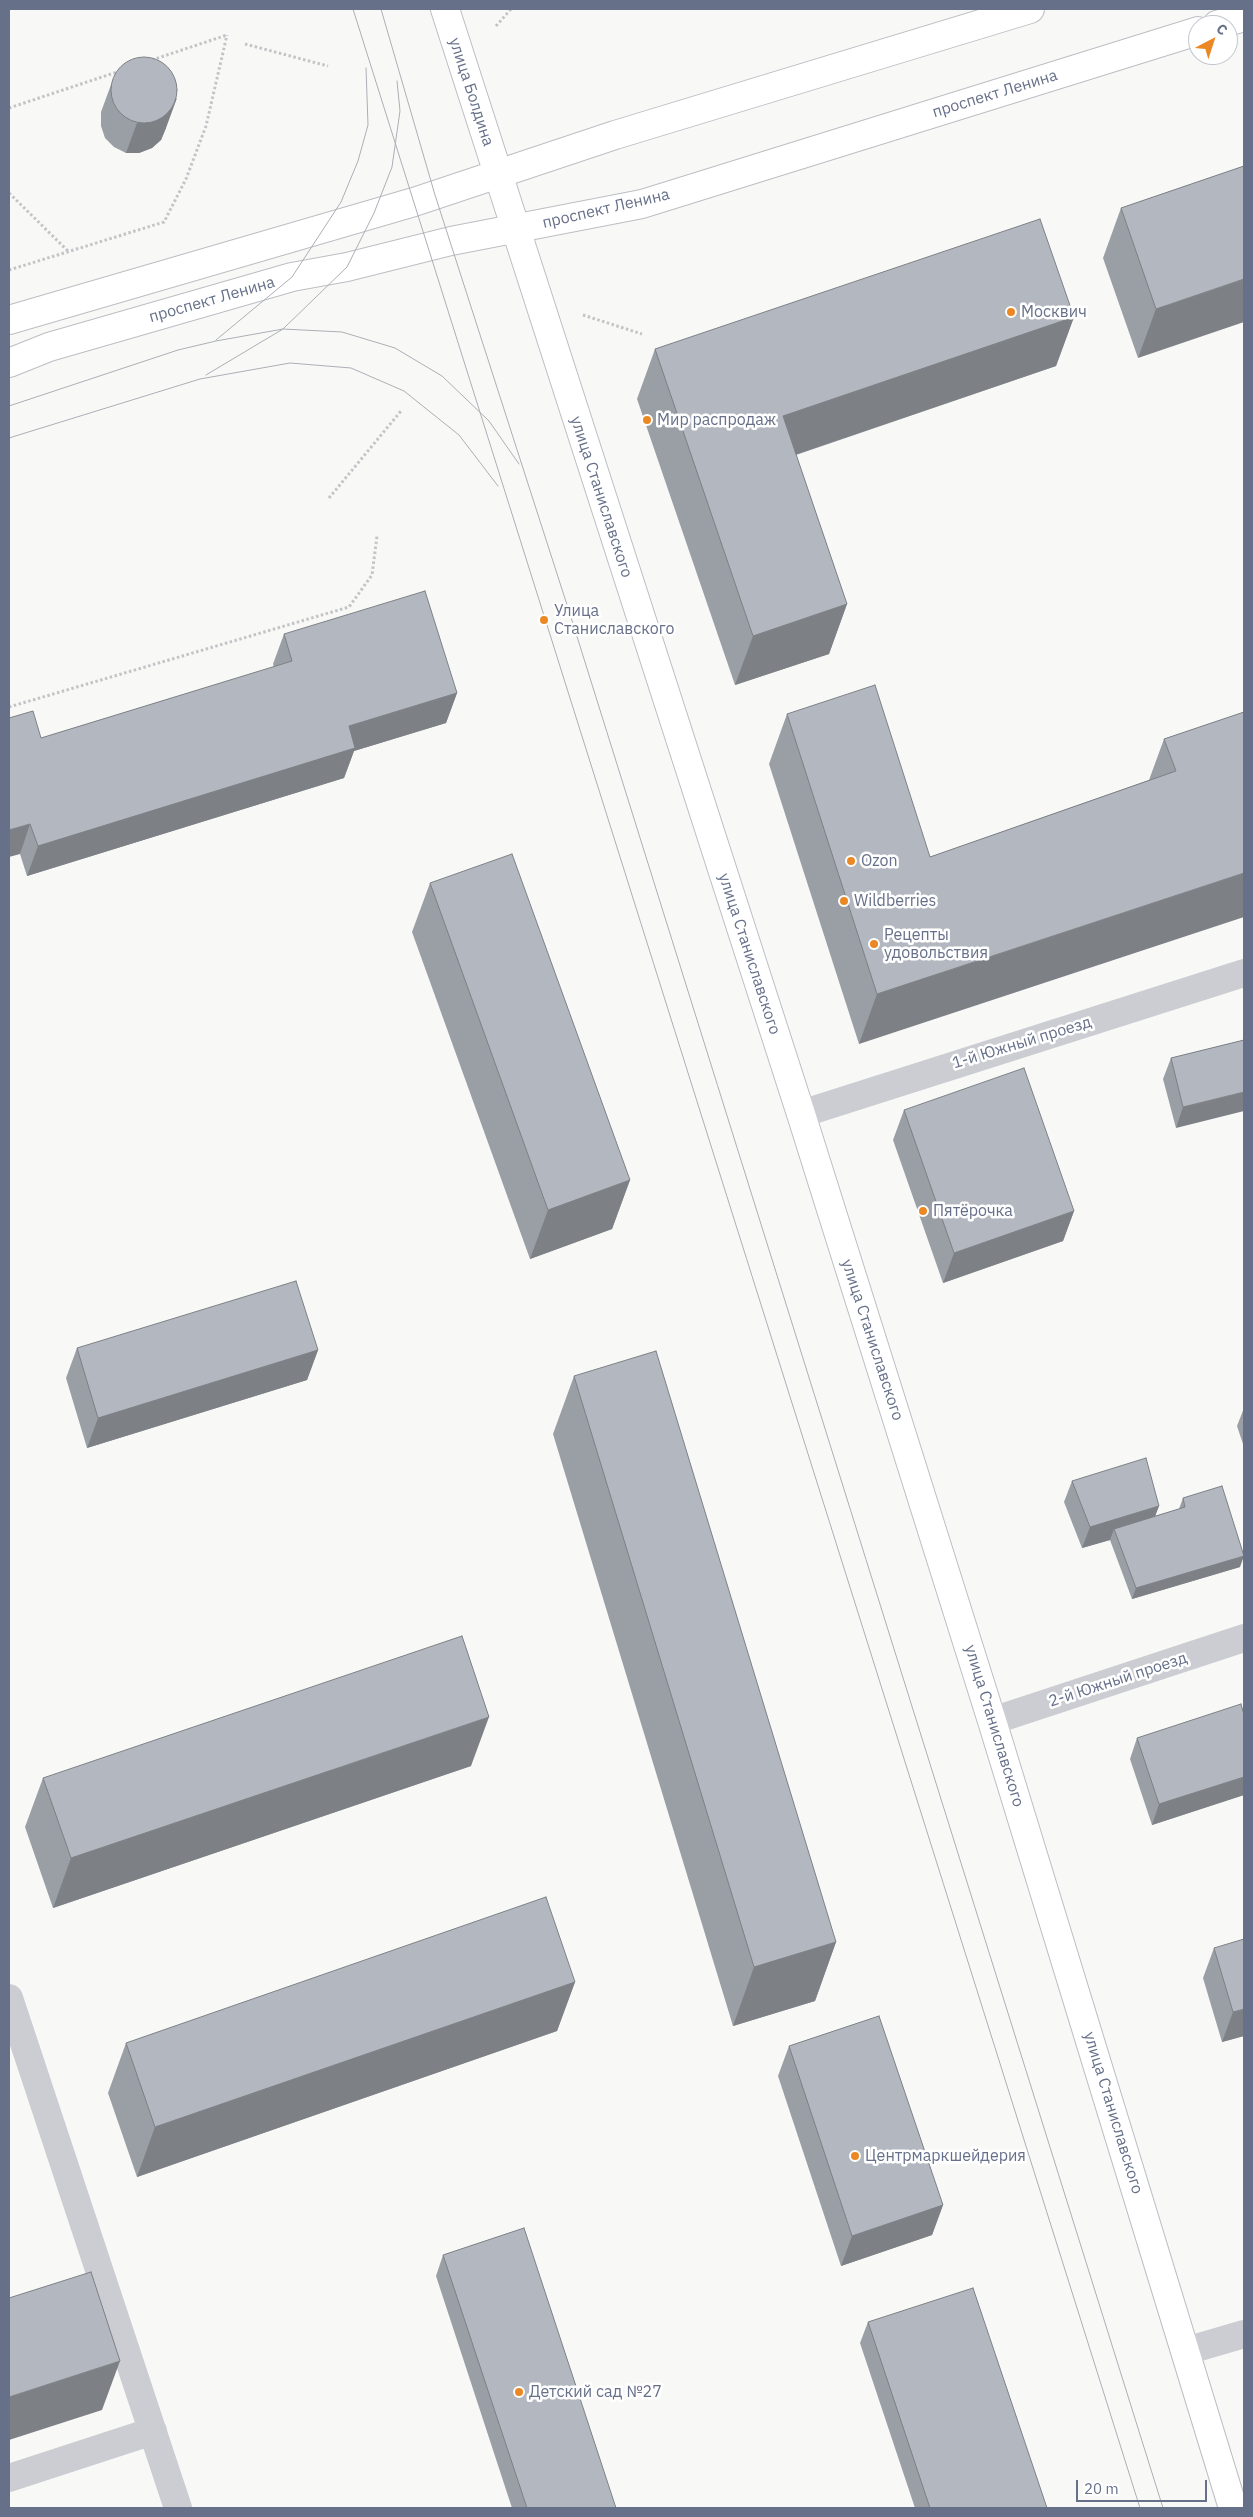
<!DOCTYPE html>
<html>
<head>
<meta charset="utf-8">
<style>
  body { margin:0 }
  #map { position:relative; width:1253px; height:2517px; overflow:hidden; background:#f8f9f6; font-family:"IBM Plex Sans",sans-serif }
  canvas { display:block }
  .frame { position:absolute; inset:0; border:10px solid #667089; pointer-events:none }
  .north { position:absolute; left:1188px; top:15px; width:50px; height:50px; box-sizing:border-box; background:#fff; border:1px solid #c2c6d0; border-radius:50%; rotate:40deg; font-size:14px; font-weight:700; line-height:20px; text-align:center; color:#667089 }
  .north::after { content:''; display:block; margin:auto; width:18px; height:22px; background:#ec8823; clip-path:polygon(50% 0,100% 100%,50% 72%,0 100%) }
  .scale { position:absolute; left:1076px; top:2480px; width:131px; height:22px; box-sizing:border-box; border:2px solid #667089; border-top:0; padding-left:6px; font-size:15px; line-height:18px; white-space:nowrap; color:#667089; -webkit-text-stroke:4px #fff; paint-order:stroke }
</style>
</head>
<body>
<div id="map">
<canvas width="1253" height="2517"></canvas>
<div class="frame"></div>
<div class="north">С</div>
<div class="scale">20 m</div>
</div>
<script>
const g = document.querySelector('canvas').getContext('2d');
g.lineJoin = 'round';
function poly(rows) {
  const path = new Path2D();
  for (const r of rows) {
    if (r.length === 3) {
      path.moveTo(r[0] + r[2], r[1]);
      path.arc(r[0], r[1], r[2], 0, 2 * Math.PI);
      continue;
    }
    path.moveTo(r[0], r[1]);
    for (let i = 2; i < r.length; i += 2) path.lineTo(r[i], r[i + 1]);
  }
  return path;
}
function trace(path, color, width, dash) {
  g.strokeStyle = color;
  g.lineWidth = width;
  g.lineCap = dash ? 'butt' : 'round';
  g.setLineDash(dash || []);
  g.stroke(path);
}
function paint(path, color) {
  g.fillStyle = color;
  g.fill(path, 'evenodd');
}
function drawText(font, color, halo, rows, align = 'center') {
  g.font = font + ' "IBM Plex Sans",sans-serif';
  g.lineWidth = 5;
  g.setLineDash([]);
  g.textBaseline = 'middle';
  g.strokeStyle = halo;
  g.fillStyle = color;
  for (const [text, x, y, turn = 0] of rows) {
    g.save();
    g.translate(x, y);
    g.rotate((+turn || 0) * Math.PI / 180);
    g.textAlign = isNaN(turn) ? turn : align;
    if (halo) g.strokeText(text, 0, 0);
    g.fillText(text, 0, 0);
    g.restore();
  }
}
const path = poly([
  [496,26,511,9],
  [245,44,328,66],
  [152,60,227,35],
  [9,108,120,71],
  [9,193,69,252],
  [9,270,164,222,186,179,206,126,227,35],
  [583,315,642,334],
  [329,498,401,411],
  [9,707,349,607,372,575,377,536]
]);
const minor = poly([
  [801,1114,1244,973],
  [992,1721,1244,1638],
  [9,1998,178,2508],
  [1186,2351,1244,2334],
  [9,2478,153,2431]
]);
const major = poly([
  [445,9,801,1114,992,1721,1233,2508],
  [1217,25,1244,17],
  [9,320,414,202,615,135,1030,9],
  [9,363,49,347,292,277,347,267,451,241,642,204,1198,31]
]);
const tram = poly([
  [353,9,1140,2508],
  [381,9,435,195,569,611,1163,2508],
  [216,340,292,277,341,202,358,161,368,125,366,68],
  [206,375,283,329,347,267,374,213,392,167,400,111,397,81],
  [9,406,178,350,216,341,283,329,342,332,395,348,442,376,489,421,519,464],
  [9,438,200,379,290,363,351,368,404,391,459,435,498,486]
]);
const wall = poly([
  [112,82,166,128,161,140,152,148,139,153,126,153,114,147,105,138,101,126,101,112],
  [1244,166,1138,358,1103,258,1121,208],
  [1074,317,1056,366,796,455,847,604,829,654,735,685,637,399,655,349],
  [284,634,457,693,446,723,354,751,344,778,27,876,20,854,41,738,274,667,273,664],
  [1244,712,859,1044,769,764,787,714,930,857,1149,780,1164,739],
  [430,883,630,1180,612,1229,530,1259,412,932],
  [1244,1040,1176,1128,1163,1079,1171,1058],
  [904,1110,1074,1211,1063,1241,943,1283,893,1140],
  [77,1348,318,1350,307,1380,87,1448,66,1378],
  [574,1376,836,1942,815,2001,733,2026,553,1434],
  [1244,1408,1244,1447,1237,1426],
  [1072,1481,1159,1506,1155,1516,1179,1509,1183,1498,1240,1567,1132,1599,1110,1540,1082,1548,1064,1502],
  [1244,1715,1244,1795,1152,1825,1130,1759,1137,1738],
  [471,1766,53,1908,25,1827,43,1778],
  [1214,1948,1244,2036,1222,2042,1203,1978],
  [575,1982,557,2031,137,2177,108,2093,126,2043],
  [789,2046,943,2205,932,2235,841,2266,778,2076],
  [443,2255,616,2508,512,2508,436,2276],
  [868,2322,1047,2508,915,2508,860,2343]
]);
const shadedWall = poly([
  [177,98,166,128,161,140,152,148,139,153,126,153,137,123],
  [1244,279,1244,322,1138,358,1156,309],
  [1074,317,1056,366,765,465,783,416],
  [847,604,829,654,735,685,753,636],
  [457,693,446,723,354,751,344,778,27,876,38,846,349,726],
  [30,824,20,854,9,857,9,830],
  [1244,873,1244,917,859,1044,877,994],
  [1244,1092,1244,1111,1176,1128,1183,1107],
  [630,1180,612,1229,530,1259,548,1210],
  [1074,1211,1063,1241,943,1283,954,1253],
  [318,1350,307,1380,87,1448,98,1418],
  [1159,1506,1151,1527,1114,1529,1110,1540,1082,1548,1090,1527],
  [1244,1556,1240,1567,1132,1599,1136,1588],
  [489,1717,471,1766,53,1908,71,1858],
  [1244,1777,1244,1795,1152,1825,1159,1804],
  [836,1942,815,2001,733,2026,754,1967],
  [575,1982,557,2031,137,2177,155,2127],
  [1244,2009,1244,2036,1222,2042,1233,2012],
  [943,2205,932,2235,841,2266,852,2236],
  [120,2361,102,2410,9,2440,9,2397]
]);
const building = poly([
  [144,90,33],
  [1244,166,1244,279,1156,309,1121,208,1244,166],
  [1040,219,1074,317,783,416,847,604,753,636,655,349,1040,219],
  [425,591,457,693,349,726,355,748,38,846,30,824,9,830,9,718,33,711,41,738,292,661,284,634,425,591],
  [875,685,930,857,1176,771,1164,739,1244,712,1244,873,877,994,787,714,875,685],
  [512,854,630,1180,548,1210,430,883,512,854],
  [1244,1040,1244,1092,1183,1107,1171,1058,1244,1040],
  [1024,1068,1074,1211,954,1253,904,1110,1024,1068],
  [296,1281,318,1350,98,1418,77,1348,296,1281],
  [656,1351,836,1942,754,1967,574,1376,656,1351],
  [1146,1458,1159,1506,1090,1527,1072,1481,1146,1458],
  [1222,1486,1244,1556,1136,1588,1114,1529,1185,1507,1183,1498,1222,1486],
  [462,1636,489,1717,71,1858,43,1778,462,1636],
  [1241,1704,1244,1715,1244,1777,1159,1804,1137,1738,1241,1704],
  [546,1897,575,1982,155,2127,126,2043,546,1897],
  [1244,1939,1244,2009,1233,2012,1214,1948,1244,1939],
  [879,2016,943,2205,852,2236,789,2046,879,2016],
  [524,2228,616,2508,527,2508,443,2255,524,2228],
  [91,2272,120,2361,9,2397,9,2298,91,2272],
  [973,2288,1047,2508,930,2508,868,2322,973,2288]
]);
const markers = [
  [1011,312,5,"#ec8823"],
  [647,420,5,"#ec8823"],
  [544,620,5,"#ec8823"],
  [851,861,5,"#ec8823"],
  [844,901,5,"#ec8823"],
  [874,944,5,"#ec8823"],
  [923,1211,5,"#ec8823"],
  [855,2156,5,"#ec8823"],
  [519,2392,5,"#ec8823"]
];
const streetNames = [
  ["улица Болдина",471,92,72],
  ["проспект Ленина",995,94,-17],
  ["проспект Ленина",606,209,-13],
  ["проспект Ленина",212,300,-16],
  ["улица Станиславского",601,497,72],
  ["улица Станиславского",749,954,72],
  ["1-й Южный проезд",1022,1043,-17],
  ["улица Станиславского",872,1340,72],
  ["2-й Южный проезд",1118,1680,-18],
  ["улица Станиславского",994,1726,73],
  ["улица Станиславского",1113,2113,73]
];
const poiNames = [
  ["Москвич",1021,312],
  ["Мир распродаж",657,420],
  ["Улица",554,611],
  ["Станиславского",554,629],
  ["Ozon",861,861],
  ["Wildberries",854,901],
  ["Рецепты",884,935],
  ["удовольствия",884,953],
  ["Пятёрочка",933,1211],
  ["Центрмаркшейдерия",865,2156],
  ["Детский сад №27",529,2392]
];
trace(major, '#bcbec4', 30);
trace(path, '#c2c4c7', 3, [2.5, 2.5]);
trace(minor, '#cccdd2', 28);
trace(major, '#fff', 28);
trace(tram, '#abaeb6', 1);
paint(wall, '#9a9ea5');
paint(shadedWall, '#7d8186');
paint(building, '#b3b8c0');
trace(building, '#7d8186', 1);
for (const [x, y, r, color] of markers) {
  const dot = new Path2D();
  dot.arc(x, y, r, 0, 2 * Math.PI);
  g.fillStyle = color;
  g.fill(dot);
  trace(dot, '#fff', 2);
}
drawText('16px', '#667089', '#fff', streetNames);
drawText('16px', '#667089', '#fff', poiNames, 'left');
</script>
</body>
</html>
